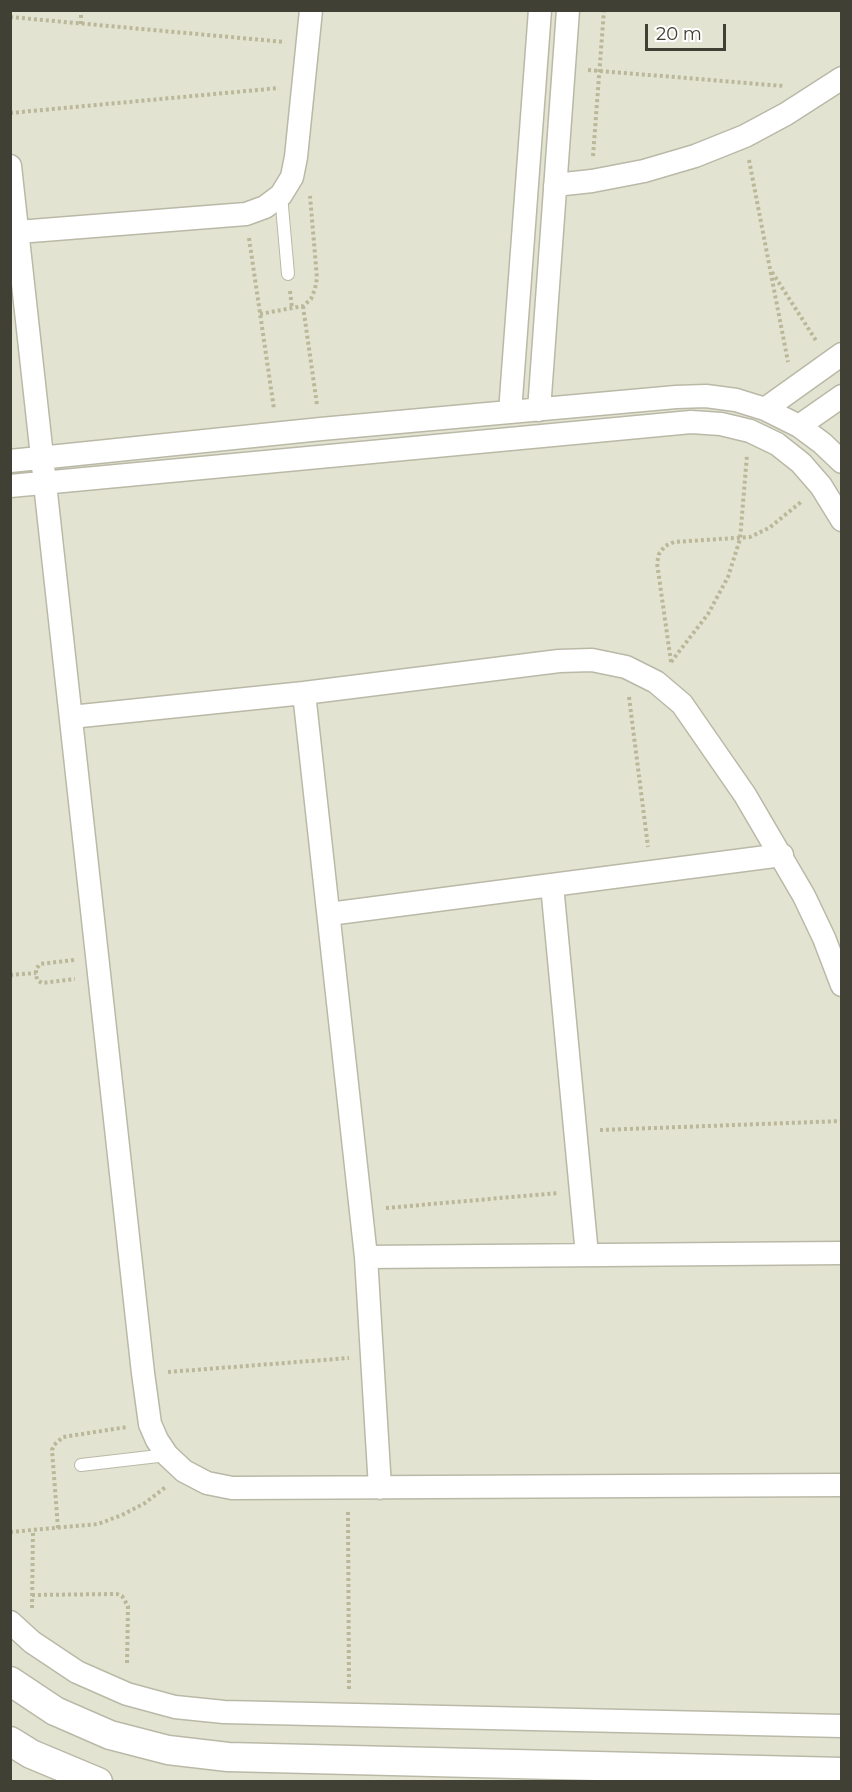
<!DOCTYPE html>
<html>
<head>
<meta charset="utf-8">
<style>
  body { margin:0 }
  #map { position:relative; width:852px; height:1792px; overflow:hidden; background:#f0f0e3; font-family:Montserrat,sans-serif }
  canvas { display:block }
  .frame { position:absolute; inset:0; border:12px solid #414034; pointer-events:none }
  .scale { position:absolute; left:645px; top:24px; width:81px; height:27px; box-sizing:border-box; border:3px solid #414034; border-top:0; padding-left:8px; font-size:18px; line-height:21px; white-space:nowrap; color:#414034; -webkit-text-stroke:4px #fff; paint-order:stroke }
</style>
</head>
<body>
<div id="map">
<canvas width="852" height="1792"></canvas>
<div class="frame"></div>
<div class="scale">20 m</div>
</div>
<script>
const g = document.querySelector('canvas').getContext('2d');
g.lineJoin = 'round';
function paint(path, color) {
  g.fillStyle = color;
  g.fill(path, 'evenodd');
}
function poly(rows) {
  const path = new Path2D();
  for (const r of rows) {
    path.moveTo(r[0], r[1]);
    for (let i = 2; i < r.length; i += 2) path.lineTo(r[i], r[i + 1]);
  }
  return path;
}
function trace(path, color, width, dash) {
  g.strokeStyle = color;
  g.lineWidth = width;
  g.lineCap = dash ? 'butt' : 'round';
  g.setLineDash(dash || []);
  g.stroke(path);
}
const residential = poly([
  [11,11,841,11,841,1781,11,1782]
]);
const path = poly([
  [10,17,285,42],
  [81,24,81,10],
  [588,70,784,86],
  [10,113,279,88],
  [593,156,604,10],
  [749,160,788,362],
  [249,238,274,409],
  [772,272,817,342],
  [290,291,292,308],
  [303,306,317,405],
  [260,314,303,306,311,299,315,289,317,278,310,196],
  [671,662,657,563,659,554,665,546,674,542,750,537,769,528,801,502],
  [671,662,708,614,728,577,740,539,747,455],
  [629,697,648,847],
  [74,960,40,964,36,969,36,973,37,980,42,983,75,979],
  [10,975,36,973],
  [600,1130,842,1121],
  [386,1208,558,1193],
  [168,1372,349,1358],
  [348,1512,349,1690],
  [58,1528,52,1450,54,1445,63,1437,127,1427],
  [10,1532,98,1524,122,1515,145,1503,167,1486],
  [32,1595,117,1594,122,1596,128,1606,127,1666],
  [32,1608,33,1530]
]);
const service = poly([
  [281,195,288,274],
  [81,1465,167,1455]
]);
const minor = poly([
  [10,166,143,1373,150,1424,157,1440,167,1455,184,1471,207,1483,232,1488,842,1485],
  [555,185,592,181,644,171,695,156,745,136,786,114,842,78],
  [18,232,246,214,265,207,281,195,292,177,296,157,311,10],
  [765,409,842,354],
  [539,410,568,10],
  [510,412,540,10],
  [799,426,842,396],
  [10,461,321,429,676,397,706,396,736,400,765,409,799,426,822,443,842,462],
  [10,486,691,422,721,424,750,431,777,444,801,463,821,486,842,520],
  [304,693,366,1257,380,1488],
  [71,717,304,693,559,661,592,660,626,667,656,682,682,704,745,795,804,896,824,938,842,985],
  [552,885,587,1255],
  [329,914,782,855],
  [366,1257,842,1253],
  [10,1622,32,1642,77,1672,127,1694,175,1707,224,1712,842,1726]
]);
const tertiary = poly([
  [10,1681,55,1711,110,1735,168,1750,228,1757,842,1772],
  [10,1741,31,1754,98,1782]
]);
paint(residential, '#e3e3d2');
trace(service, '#bab9a7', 14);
trace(minor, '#bab9a7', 25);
trace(tertiary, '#bab9a7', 31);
trace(path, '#bbb899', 4, [3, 3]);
trace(service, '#fff', 12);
trace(minor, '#fff', 22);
trace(tertiary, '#fff', 28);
</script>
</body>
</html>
